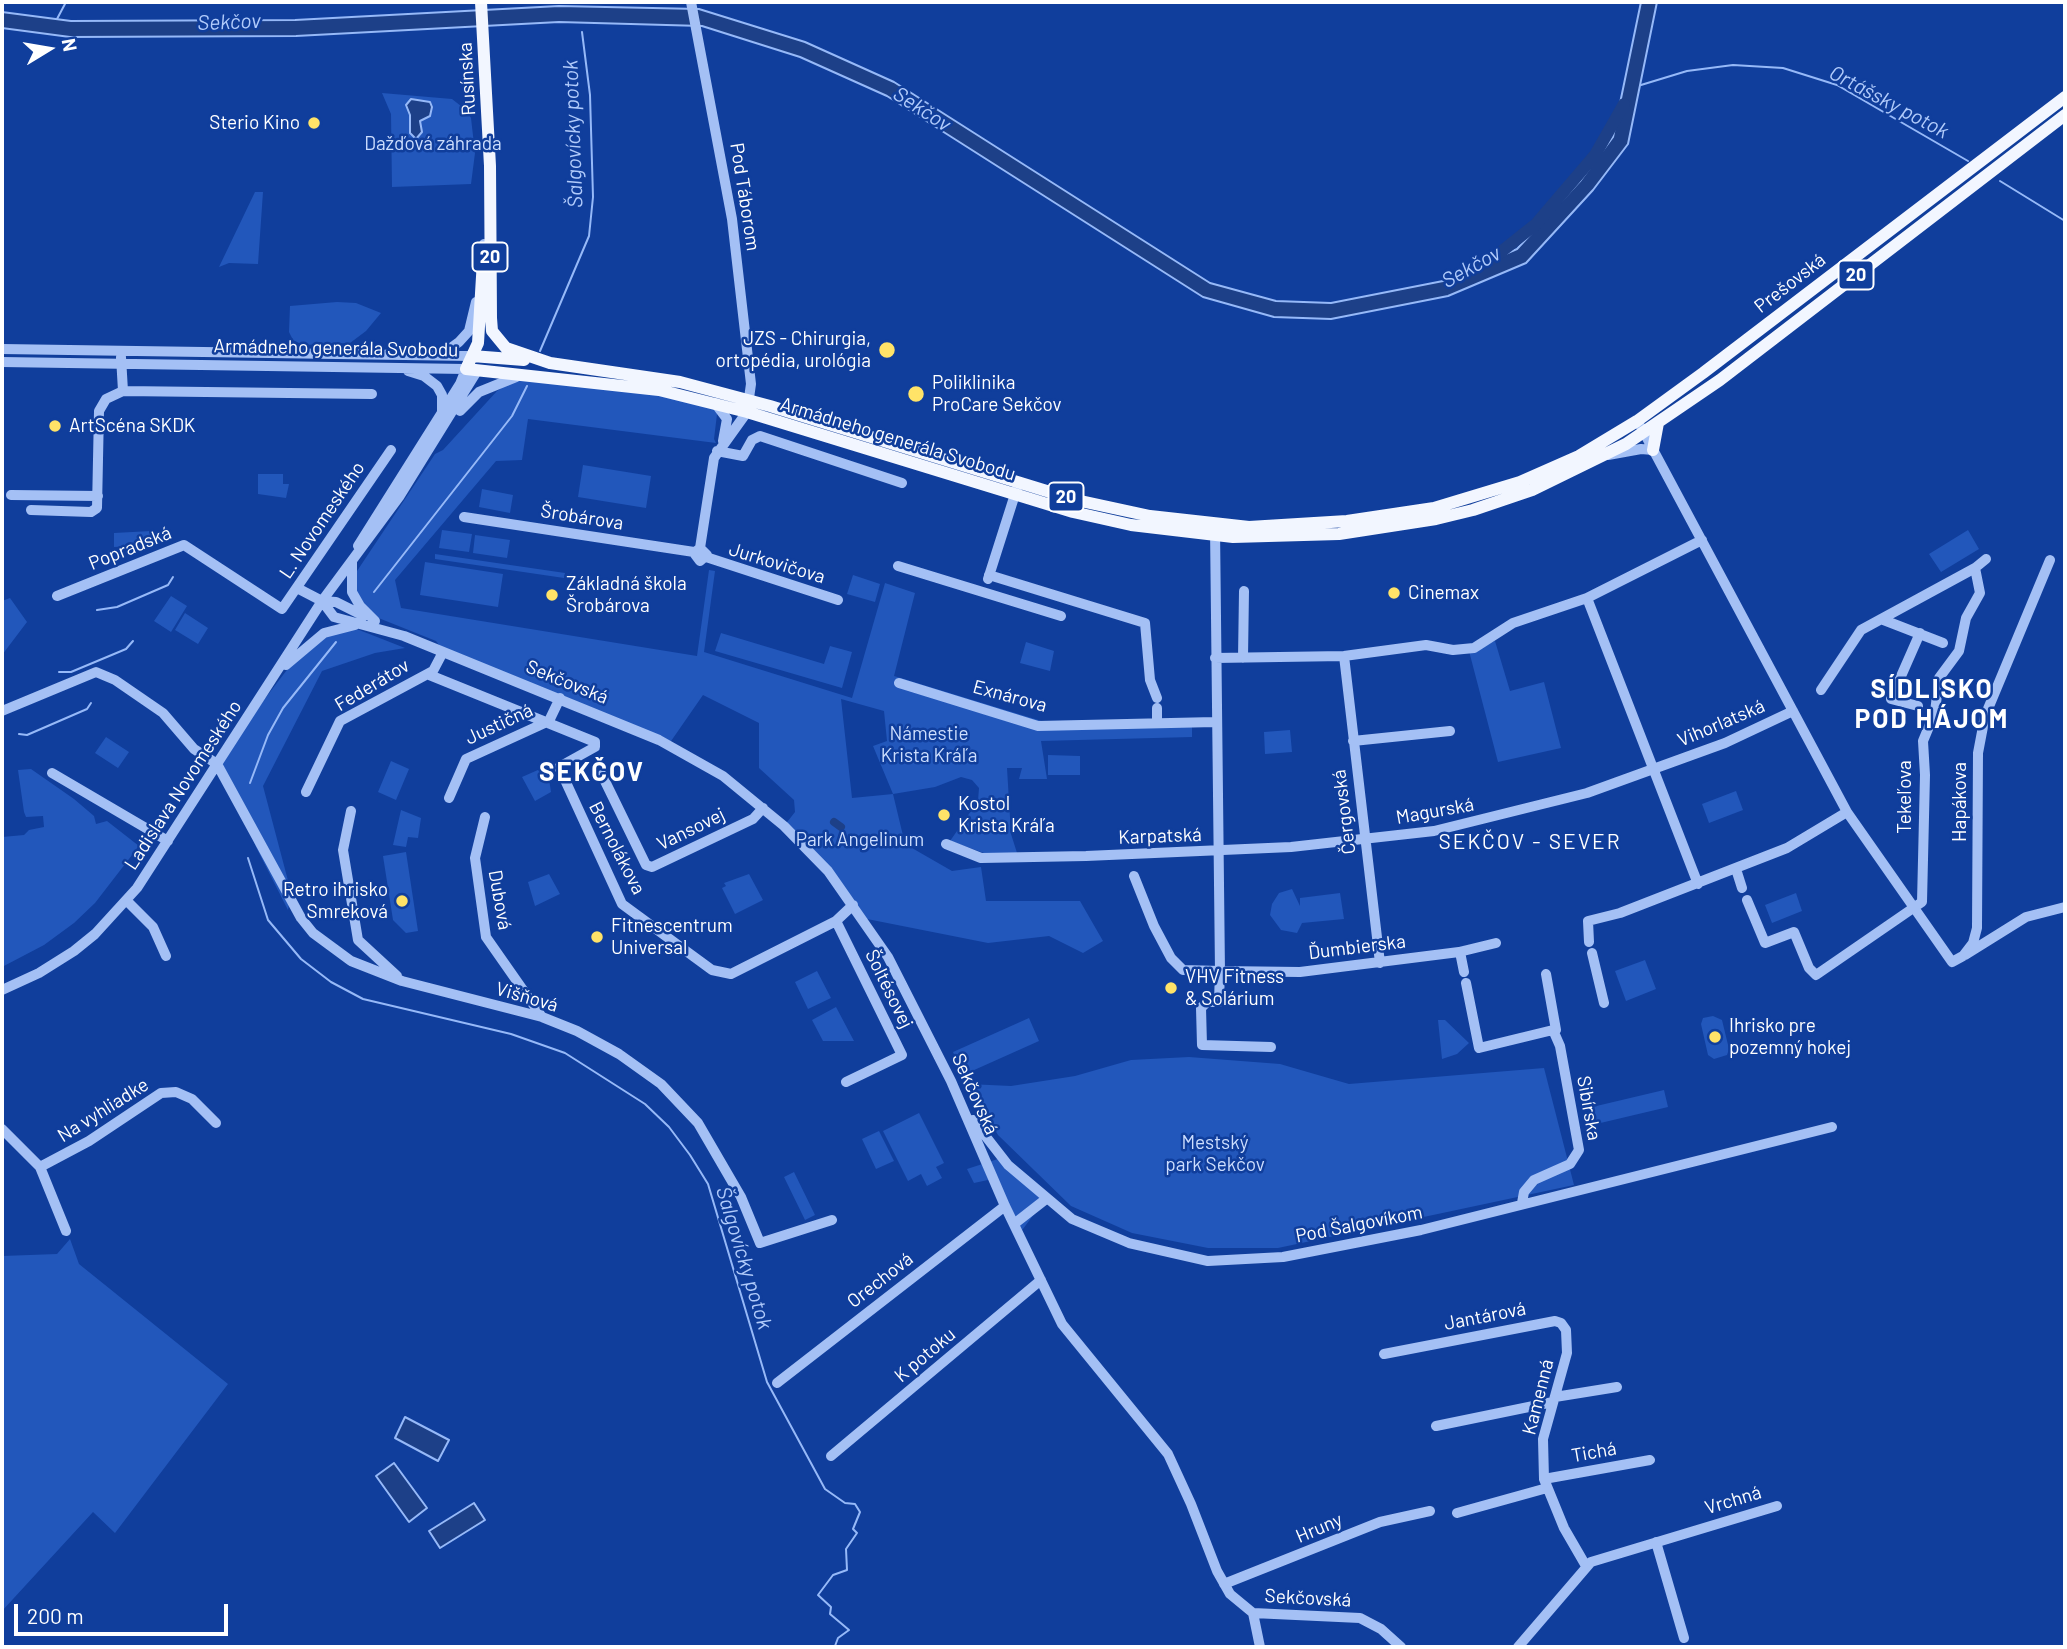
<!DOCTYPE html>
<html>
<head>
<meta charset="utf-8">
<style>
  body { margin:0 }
  #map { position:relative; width:2067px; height:1649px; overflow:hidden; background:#103e9c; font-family:Barlow,sans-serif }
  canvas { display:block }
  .frame { position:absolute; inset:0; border:4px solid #fff; pointer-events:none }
  .north { position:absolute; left:14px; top:14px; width:70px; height:70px; -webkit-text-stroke:5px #103e9c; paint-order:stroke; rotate:79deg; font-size:19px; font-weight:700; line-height:28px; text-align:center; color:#fff }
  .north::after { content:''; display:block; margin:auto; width:24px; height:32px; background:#fff; clip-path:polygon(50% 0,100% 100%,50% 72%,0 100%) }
  .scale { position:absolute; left:14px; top:1604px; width:214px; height:32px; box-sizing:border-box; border:4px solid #fff; border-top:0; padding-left:9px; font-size:21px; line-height:24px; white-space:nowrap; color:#fff; -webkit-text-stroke:5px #103e9c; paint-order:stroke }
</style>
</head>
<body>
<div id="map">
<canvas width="2067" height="1649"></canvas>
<div class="frame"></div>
<div class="north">N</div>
<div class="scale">200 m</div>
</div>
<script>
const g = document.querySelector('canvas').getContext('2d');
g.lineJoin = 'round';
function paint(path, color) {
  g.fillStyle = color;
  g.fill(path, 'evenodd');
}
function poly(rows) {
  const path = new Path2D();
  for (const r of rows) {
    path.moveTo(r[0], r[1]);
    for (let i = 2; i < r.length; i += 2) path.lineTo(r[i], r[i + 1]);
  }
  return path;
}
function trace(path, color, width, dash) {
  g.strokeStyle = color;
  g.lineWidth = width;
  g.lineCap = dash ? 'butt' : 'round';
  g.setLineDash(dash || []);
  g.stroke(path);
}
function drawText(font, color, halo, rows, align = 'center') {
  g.font = font + ' Barlow,sans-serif';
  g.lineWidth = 5;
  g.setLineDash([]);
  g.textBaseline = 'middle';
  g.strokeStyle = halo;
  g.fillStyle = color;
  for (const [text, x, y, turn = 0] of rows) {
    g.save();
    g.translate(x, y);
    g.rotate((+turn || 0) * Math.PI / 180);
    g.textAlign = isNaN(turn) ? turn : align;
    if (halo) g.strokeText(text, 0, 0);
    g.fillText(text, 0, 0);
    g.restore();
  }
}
const green = poly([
  [382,93,452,99,466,110,471,118,475,153,471,184,392,187,391,114],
  [255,192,263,192,258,264,229,263,219,267],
  [337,302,356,303,381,313,366,331,350,343,303,345,293,340,289,332,290,306],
  [516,379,683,396,718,406,714,439,716,443,528,419,522,460,496,461,395,580,401,608,697,656,709,570,715,571,704,652,852,698,885,583,915,593,894,676,1048,723,1192,720,1192,737,1041,741,1047,779,1019,779,1022,768,1007,768,1011,834,1018,856,984,853,950,841,978,801,979,788,972,780,961,777,935,787,893,794,905,844,952,871,981,867,986,901,1080,901,1103,941,1083,953,1049,936,988,943,867,919,784,826,795,812,794,800,759,768,759,723,703,695,669,744,445,653,436,641,376,617,358,599,354,583,357,571,435,454,443,450,497,391],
  [841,699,884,711,887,741,873,746,893,794,852,798],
  [583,465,651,476,646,508,578,497],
  [258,474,283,474,283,484,289,484,286,498,258,494],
  [482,489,513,495,510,513,479,507],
  [442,530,472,534,469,552,439,548],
  [1968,530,1979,549,1941,572,1929,554],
  [151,531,151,545,114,547,114,533],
  [475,535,510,540,507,558,473,553],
  [435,554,565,573,564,578,435,559],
  [425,562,503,574,498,607,420,595],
  [853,575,880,584,875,602,847,594],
  [171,596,187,606,171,632,154,621],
  [10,598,27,622,2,655,2,601],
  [185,613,208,628,198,644,175,630],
  [349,626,405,648,375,653,322,671,263,786,291,892,288,910,256,847,235,795,214,765,293,662,319,638],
  [721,633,824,664,830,646,852,652,842,688,715,651],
  [1495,641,1510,691,1544,682,1561,748,1498,762,1469,651],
  [1026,642,1054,651,1050,671,1020,663],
  [1290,730,1292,752,1265,754,1264,732],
  [106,737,129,752,118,768,95,753],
  [1048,755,1080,756,1080,775,1048,775],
  [391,761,409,769,396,800,378,792],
  [547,766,551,792,535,801,522,777],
  [31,769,74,799,94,816,96,824,107,821,139,846,95,903,74,923,44,945,2,967,2,837,24,835,29,830,44,827,43,816,26,817,24,812,18,770],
  [1736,791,1743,810,1709,823,1702,804],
  [401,810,421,818,418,838,408,837,406,847,393,845],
  [406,852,418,931,406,933,393,920,383,856],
  [549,874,560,894,535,906,528,882],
  [749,874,763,900,735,914,722,888,726,886,724,883],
  [1292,889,1300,906,1300,898,1340,893,1344,919,1302,923,1297,933,1281,930,1270,915,1272,904,1279,893],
  [1796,893,1802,911,1772,923,1765,905],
  [1645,960,1656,989,1626,1001,1615,971],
  [817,971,831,998,808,1009,795,982],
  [836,1007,854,1041,823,1041,812,1020],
  [1713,1016,1722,1020,1729,1049,1727,1055,1714,1059,1708,1055,1701,1024,1703,1018],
  [1029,1018,1039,1041,963,1075,953,1052],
  [1438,1020,1445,1020,1469,1043,1457,1054,1442,1059],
  [1189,1057,1280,1064,1349,1084,1544,1068,1574,1185,1278,1248,1208,1248,1132,1233,1071,1206,998,1135,968,1084,1011,1086,1075,1076,1131,1060],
  [1664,1090,1668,1107,1592,1125,1588,1108],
  [919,1113,944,1163,936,1167,942,1178,927,1186,921,1174,908,1181,883,1131],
  [879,1131,894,1161,876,1169,862,1139],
  [1004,1157,1046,1198,1020,1233,997,1178,974,1183,967,1169],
  [794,1172,815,1215,805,1220,784,1177],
  [70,1239,79,1264,228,1384,115,1533,93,1512,2,1611,2,1256,57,1254]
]);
const water = poly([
  [1641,2,1657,2,1628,144,1593,190,1526,263,1448,296,1331,319,1274,317,1203,297,887,96,800,57,702,26,559,22,296,36,70,37,2,28,2,12,71,21,295,20,559,6,699,9,805,42,894,82,1210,283,1276,301,1331,303,1443,281,1517,249,1581,180,1613,137,1641,2],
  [411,99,430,102,432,107,430,116,420,121,422,132,416,139,410,133,410,115,406,105,411,99],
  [405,1417,449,1440,438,1461,395,1438,405,1417],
  [394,1463,427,1508,409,1522,376,1476,394,1463],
  [474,1503,485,1520,440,1548,429,1531,474,1503]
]);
const stream = poly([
  [57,19,66,2],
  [1641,85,1687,71,1733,65,1783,68,1837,85,1968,161],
  [2000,181,2065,221],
  [540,351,589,236,593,197,590,95,582,32],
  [374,592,512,416,527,386],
  [97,610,117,607,168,585,173,577],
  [59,672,71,672,126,649,133,641],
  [19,734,27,735,87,709,91,703],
  [250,783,268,735,283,708,336,642],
  [248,858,268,920,301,959,331,982,363,999,511,1034,565,1053,645,1104,669,1127,690,1155,708,1184,767,1382,825,1489,845,1503,855,1504,860,1512,853,1529,857,1533,846,1549,847,1570,833,1575,818,1595,831,1607,830,1614,849,1630,838,1638,835,1646,830,1647]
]);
const canal = poly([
  [834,822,841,827]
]);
const river = poly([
  [1464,273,1492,259,1536,224,1595,155,1624,104]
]);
const minor = poly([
  [691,2,732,219,751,384,747,412,714,458,700,548,694,553,700,561,707,555,700,548],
  [478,268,484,244],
  [2,349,472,356],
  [441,355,459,342,469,331,476,302],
  [121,357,123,391],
  [2,362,466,369,460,384,358,546],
  [408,371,424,376,437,386,442,395,442,411],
  [715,403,727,419,723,441],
  [460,411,479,392,516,377],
  [1641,427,1847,812,1952,962,1963,956,1973,943,1977,928,1978,753,1985,716,2050,560],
  [717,451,743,456,752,440,760,436,902,483],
  [1608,455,1641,449,1653,450],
  [11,495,98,496],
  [31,510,91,512,97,508,99,411,106,399,123,391,372,394],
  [464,517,694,552],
  [1215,528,1220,971,1300,972,1459,952,1496,943],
  [706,557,838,600],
  [352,561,352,592,360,606,375,621],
  [898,566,1061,616],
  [989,575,1145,623,1150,680,1157,698],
  [988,579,1017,488],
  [297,588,322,601],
  [57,596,184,545,282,609,391,450],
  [1587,598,1698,884],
  [322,601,334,617,404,636,659,740,723,776,784,826,828,871,888,957,951,1081,1005,1206,1062,1324,1168,1454,1191,1504,1217,1571,1230,1594,1253,1613,1360,1618,1381,1629,1401,1647],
  [322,601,336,602,364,616],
  [1881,619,1943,643],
  [1344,656,1380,963],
  [1215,658,1344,656,1426,645,1453,650,1474,648,1513,623,1587,598,1702,540],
  [1243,658,1244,591],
  [286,665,324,633,355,625],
  [427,674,595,742,595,747,559,767,622,904,712,970,731,974,836,921,853,905],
  [899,683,1038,726,1215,722],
  [1821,690,1861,630,1975,568,1986,559],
  [1918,706,1891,699,1920,633],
  [1157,708,1157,723],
  [2,711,96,672,115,680,163,713,194,749,217,764,301,918,313,933,351,961,402,981,542,1017,577,1031,619,1054,661,1084,698,1123,741,1197,760,1243,832,1220],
  [1353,741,1450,731],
  [52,773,168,841],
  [602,775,646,865,652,867,753,819,763,808],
  [306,792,340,721,433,671,443,652],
  [449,798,466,759,549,721,560,698],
  [351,811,343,850,358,940,397,976],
  [485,817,475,858,486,937,542,1017],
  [946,844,981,858,1086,856,1291,847,1434,831,1587,793,1725,743,1793,711],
  [1736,869,1742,888],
  [1134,876,1154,926,1171,958,1183,970,1220,971,1219,1002,1207,1002,1201,1008,1202,1045,1271,1047],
  [1747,900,1765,943,1794,932,1809,968,1816,975,1922,902,1925,775,1923,741,1935,712,1939,678,1959,651,1966,618,1980,593,1975,568],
  [127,901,153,927,166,956],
  [836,921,902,1055,846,1082],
  [1589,942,1588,921,1620,913,1787,848,1847,812],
  [1460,952,1464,972],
  [1592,953,1604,1003],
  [1965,955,2026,917,2065,907],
  [1546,974,1556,1030],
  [1466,983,1479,1048,1553,1030,1560,1046,1579,1150,1570,1164,1534,1180,1524,1192,1522,1203],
  [2,990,39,973,74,951,95,934,137,888,322,601,399,497,477,371],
  [973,1120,1008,1165,1072,1219,1129,1243,1208,1261,1283,1257,1421,1230,1832,1127],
  [2,1129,40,1167,66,1231],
  [40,1167,89,1141,161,1093,176,1092,192,1099,216,1123],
  [1014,1224,1046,1199],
  [1384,1354,1555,1321,1561,1323,1566,1330,1567,1353,1543,1439,1544,1479,1564,1528,1586,1566],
  [777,1383,1005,1206],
  [1555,1397,1617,1387],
  [1436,1426,1553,1402],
  [831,1456,1041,1280],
  [1544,1479,1650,1460],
  [1457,1513,1547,1488],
  [1656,1542,1684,1638],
  [1224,1584,1380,1522,1430,1511],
  [1253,1613,1260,1647],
  [1518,1647,1591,1562,1777,1506]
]);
const major = poly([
  [481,2,490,166,491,318,492,331,506,348,550,363,680,382,770,406,1076,500,1150,516,1249,527,1347,521,1434,508,1520,482,1579,456,1637,421,1703,373,2065,97],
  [483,260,478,343,466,369,659,390,747,412,1073,512,1131,525,1233,537,1339,534,1436,519,1473,510,1532,490,1626,444,1720,380,2065,115],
  [472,356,524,360],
  [1653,450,1658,423]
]);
const markers = [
  [314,123,7,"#ffe368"],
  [887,350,9,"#ffe368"],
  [916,394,9,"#ffe368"],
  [55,426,7,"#ffe368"],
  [1394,593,7,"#ffe368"],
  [552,595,7,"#ffe368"],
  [944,815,7,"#ffe368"],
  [402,901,7,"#ffe368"],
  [597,937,7,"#ffe368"],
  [1171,988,7,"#ffe368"],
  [1715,1037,7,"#ffe368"]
];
const shields = [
  [490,257,35],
  [1856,275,35],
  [1066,497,35]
];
const shieldNames = [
  ["20",490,257],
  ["20",1856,275],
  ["20",1066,497]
];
const streetNames = [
  ["Rusínska",467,79,-93],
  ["Pod Táborom",745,197,81],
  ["Prešovská",1790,283,-38],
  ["Armádneho generála Svobodu",336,348,1],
  ["Armádneho generála Svobodu",898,439,17],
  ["Šrobárova",582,517,9],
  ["L. Novomeského",322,520,-56],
  ["Popradská",130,548,-22],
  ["Jurkovičova",777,563,17],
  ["Sekčovská",567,682,22],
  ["Federátov",372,685,-31],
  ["Exnárova",1010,696,15],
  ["Vihorlatská",1721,723,-23],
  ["Justičná",499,724,-25],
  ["Ladislava Novomeského",183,785,-57],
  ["Tekeľova",1905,797,-90],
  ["Hapákova",1960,802,-90],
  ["Magurská",1435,811,-10],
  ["Čergovská",1344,812,-97],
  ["Vansovej",691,829,-26],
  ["Karpatská",1160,836,-2],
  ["Bernolákova",617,848,63],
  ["Dubová",500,900,80],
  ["Ďumbierska",1357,947,-7],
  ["Šoltésovej",889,989,64],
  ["Višňová",527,997,16],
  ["Sekčovská",975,1094,66],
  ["Sibírska",1589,1108,80],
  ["Na vyhliadke",103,1110,-32],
  ["Pod Šalgovíkom",1359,1224,-11],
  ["Orechová",880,1280,-38],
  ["Jantárová",1485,1316,-11],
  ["K potoku",925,1355,-40],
  ["Kamenná",1538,1397,-76],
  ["Tichá",1594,1452,-10],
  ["Vrchná",1733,1500,-17],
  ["Hruny",1319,1528,-23],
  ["Sekčovská",1308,1598,3]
];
const poiNames = [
  ["Sterio Kino",300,123,"right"],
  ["JZS - Chirurgia,",871,339,"right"],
  ["ortopédia, urológia",871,361,"right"],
  ["Poliklinika",932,383],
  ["ProCare Sekčov",932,405],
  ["ArtScéna SKDK",69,426],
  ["Základná škola",566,584],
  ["Šrobárova",566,606],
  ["Cinemax",1408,593],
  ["Kostol",958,804],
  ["Krista Kráľa",958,826],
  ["Retro ihrisko",388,890,"right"],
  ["Smreková",388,912,"right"],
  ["Fitnescentrum",611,926],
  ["Universal",611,948],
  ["VHV Fitness",1185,977],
  ["& Solárium",1185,999],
  ["Ihrisko pre",1729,1026],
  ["pozemný hokej",1729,1048]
];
const parkNames = [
  ["Dažďová záhrada",433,144],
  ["Námestie",929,734],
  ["Krista Kráľa",929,756],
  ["Park Angelinum",860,840],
  ["Mestský",1215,1143],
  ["park Sekčov",1215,1165]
];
const waterNames = [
  ["Sekčov",229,22,-2],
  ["Ortášsky potok",1889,102,28],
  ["Sekčov",922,109,33],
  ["Šalgovícky potok",573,134,-92],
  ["Sekčov",1471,267,-29],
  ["Šalgovícky potok",744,1258,73]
];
const neighbourhoodNames = [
  ["SEKČOV - SEVER",1530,842]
];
const districtNames = [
  ["SÍDLISKO",1932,689],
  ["POD HÁJOM",1932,719],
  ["SEKČOV",592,772]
];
paint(green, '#2257bb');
paint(water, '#1d4088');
trace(water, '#96b9f8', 2);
trace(stream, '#96b9f8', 2);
trace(canal, '#1d4088', 8);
trace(river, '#1d4088', 12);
trace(minor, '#a4c0f5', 10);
trace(major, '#f2f6ff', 12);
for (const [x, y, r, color] of markers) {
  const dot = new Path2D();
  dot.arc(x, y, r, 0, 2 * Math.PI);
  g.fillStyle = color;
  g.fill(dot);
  trace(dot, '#103e9c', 2.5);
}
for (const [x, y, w] of shields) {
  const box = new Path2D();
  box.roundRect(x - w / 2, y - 14.5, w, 29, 5);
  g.fillStyle = '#103e9c';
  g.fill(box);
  trace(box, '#fff', 2);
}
drawText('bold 18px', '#fff', null, shieldNames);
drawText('19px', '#fff', '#103e9c', streetNames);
drawText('19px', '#fff', '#103e9c', poiNames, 'left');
drawText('19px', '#cddefe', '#103e9c', parkNames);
drawText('italic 21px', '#b1cbfb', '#103e9c', waterNames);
g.letterSpacing = '2px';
drawText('21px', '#fff', '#103e9c', neighbourhoodNames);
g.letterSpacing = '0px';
g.letterSpacing = '2px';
drawText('bold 26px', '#fff', '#103e9c', districtNames);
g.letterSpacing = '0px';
</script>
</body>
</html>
